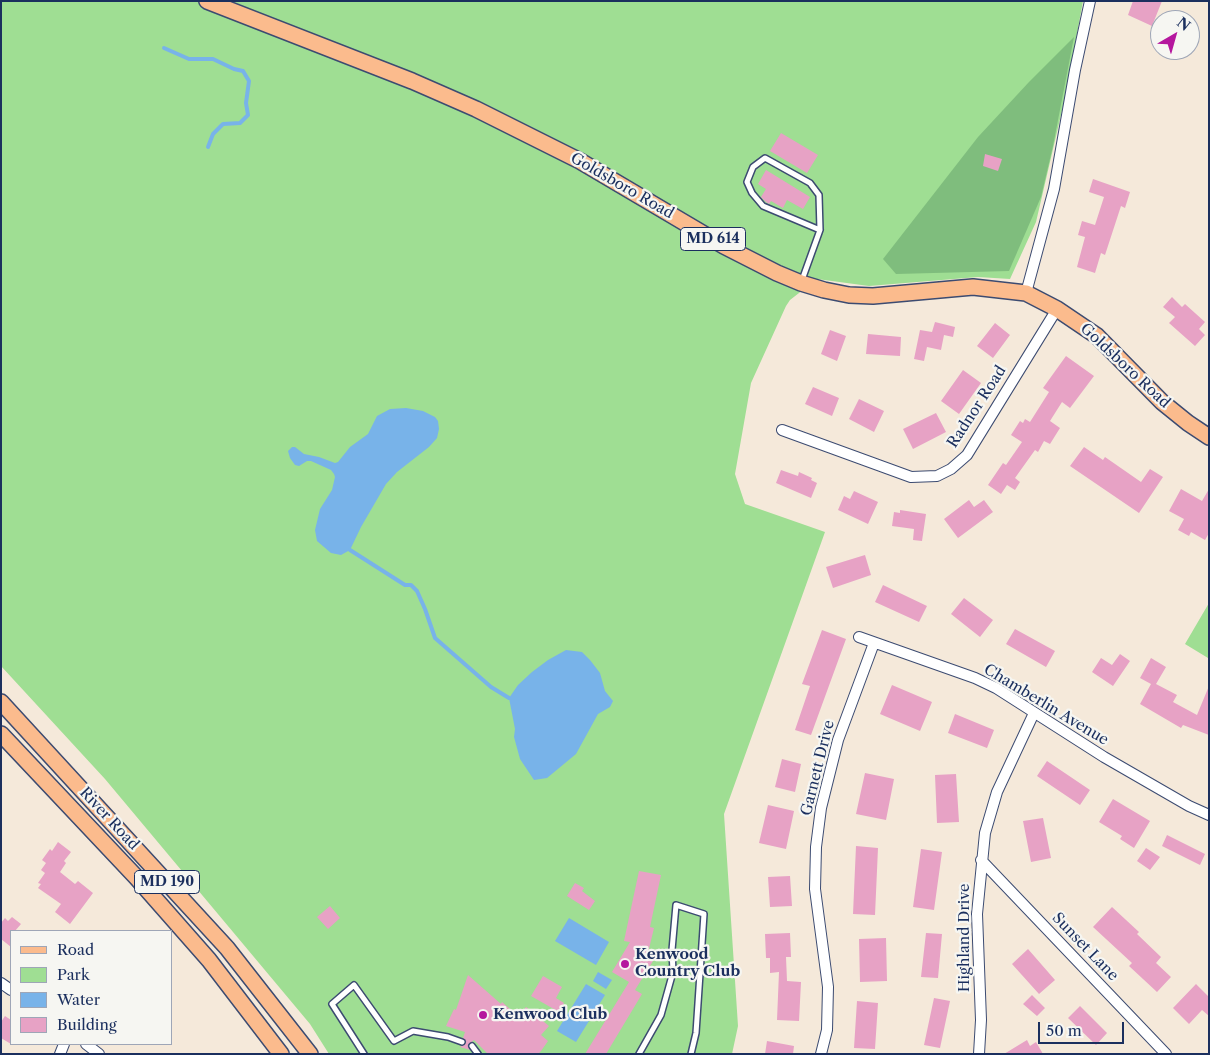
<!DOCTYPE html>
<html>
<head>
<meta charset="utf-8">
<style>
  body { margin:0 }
  #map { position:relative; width:1210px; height:1055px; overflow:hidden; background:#f5e9da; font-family:"Libre Caslon Text",serif }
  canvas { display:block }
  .frame { position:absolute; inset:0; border:2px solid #1b2f5e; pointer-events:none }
  .legend { position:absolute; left:10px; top:930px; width:162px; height:115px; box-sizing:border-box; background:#f6f6f2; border:1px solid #9ea6b7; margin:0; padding:6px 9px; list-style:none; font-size:15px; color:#1b2f5e }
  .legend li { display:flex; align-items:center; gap:10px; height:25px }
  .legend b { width:25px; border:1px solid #9ea6b7 }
  .north { position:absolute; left:1150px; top:10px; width:50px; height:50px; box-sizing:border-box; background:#f6f6f2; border:1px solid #9ea6b7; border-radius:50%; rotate:38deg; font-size:14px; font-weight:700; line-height:20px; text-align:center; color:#1b2f5e }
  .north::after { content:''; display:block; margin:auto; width:18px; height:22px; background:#b5179e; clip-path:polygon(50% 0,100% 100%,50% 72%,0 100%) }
  .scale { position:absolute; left:1038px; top:1022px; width:86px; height:22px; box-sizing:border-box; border:2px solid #1b2f5e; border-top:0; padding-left:6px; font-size:15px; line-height:18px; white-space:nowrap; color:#1b2f5e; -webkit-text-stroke:4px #f6f6f2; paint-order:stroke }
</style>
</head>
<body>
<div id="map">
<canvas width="1210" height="1055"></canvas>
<div class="frame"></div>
<ul class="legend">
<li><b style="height:6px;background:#fbbb8d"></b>Road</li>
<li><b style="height:14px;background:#9fde93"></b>Park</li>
<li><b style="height:14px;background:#78b3e9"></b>Water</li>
<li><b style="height:14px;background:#e7a2c5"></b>Building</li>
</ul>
<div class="north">N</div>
<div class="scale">50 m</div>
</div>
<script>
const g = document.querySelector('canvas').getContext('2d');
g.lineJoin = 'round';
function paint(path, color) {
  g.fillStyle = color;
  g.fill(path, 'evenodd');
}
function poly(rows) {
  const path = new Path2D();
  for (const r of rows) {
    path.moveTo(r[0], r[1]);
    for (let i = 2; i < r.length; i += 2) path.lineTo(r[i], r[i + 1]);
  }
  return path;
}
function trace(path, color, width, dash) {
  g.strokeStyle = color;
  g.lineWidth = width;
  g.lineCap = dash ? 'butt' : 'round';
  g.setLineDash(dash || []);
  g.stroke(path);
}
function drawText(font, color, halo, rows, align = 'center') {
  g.font = font + ' "Libre Caslon Text",serif';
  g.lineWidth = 4.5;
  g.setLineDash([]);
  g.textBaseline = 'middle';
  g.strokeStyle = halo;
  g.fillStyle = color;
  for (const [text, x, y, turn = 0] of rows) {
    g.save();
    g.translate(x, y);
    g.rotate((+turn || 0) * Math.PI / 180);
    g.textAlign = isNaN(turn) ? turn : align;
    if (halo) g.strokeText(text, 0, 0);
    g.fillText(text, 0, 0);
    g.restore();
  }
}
const green = poly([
  [1,1,1083,1,1067,89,1036,222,1010,279,978,277,869,286,817,279,790,300,786,306,751,383,735,474,745,504,825,532,724,814,738,1026,732,1054,329,1054,310,1024,105,779,1,666],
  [1209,603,1209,657,1208,658,1185,644]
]);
const forest = poly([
  [1074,37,1053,146,1041,197,1009,271,896,274,883,259,978,137,1029,82]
]);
const water = poly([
  [406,408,423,411,435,417,438,421,439,429,437,438,429,447,397,472,386,484,361,527,350,550,341,555,331,553,317,541,315,530,320,509,332,490,335,477,334,474,331,470,311,461,307,461,299,466,295,465,290,458,288,451,292,447,295,447,304,454,319,457,335,463,338,462,350,447,368,434,377,416,390,409],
  [566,650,582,652,590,660,600,673,605,691,613,701,610,707,598,714,576,754,547,778,534,780,520,759,514,737,515,729,509,698,518,685,532,672,548,660],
  [569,918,609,942,596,965,555,941],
  [598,972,612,980,606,989,593,981],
  [586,984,605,995,576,1042,557,1031]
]);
const stream = poly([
  [164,48,189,59,213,59,234,69,243,71,249,81,246,103,248,115,240,123,223,124,213,134,208,147],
  [350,550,405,585,411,585,417,591,425,609,435,638,491,687,509,698]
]);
const building = poly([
  [1133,1,1162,1,1152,26,1128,15],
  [781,133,818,155,807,173,770,151],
  [985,154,1002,159,998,171,983,166],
  [766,170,810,197,803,209,787,200,783,208,771,201,769,204,766,202,761,197,766,189,758,184],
  [1093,179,1130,192,1125,208,1121,206,1105,255,1101,253,1095,273,1077,267,1085,237,1078,235,1082,221,1095,225,1104,197,1089,192],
  [1172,297,1182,307,1185,304,1205,322,1199,329,1205,335,1195,346,1169,323,1175,317,1163,307],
  [935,322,955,327,953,337,944,335,941,350,927,347,924,361,914,359,920,330,932,332],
  [995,323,1010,335,993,358,977,346],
  [830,330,846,336,837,361,821,354],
  [868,334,901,337,900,356,866,354],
  [1066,356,1094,376,1070,408,1062,402,1050,421,1060,428,1050,444,1044,441,1038,452,1035,450,1015,478,1020,482,1015,490,1007,485,1001,494,988,485,1003,463,1006,465,1022,442,1011,435,1020,421,1023,423,1025,419,1030,422,1049,392,1043,388],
  [963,370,981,383,959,414,941,401],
  [813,387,839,398,832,416,805,404],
  [859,399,884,411,874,432,849,419],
  [936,413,946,432,913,449,903,429],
  [1084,447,1103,460,1105,457,1141,482,1150,469,1163,477,1139,513,1070,466],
  [781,470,798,476,799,472,812,478,811,480,817,483,811,498,776,483],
  [1181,489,1202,501,1209,489,1209,533,1205,540,1191,532,1189,536,1178,530,1184,519,1169,511],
  [854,491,878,502,868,524,838,510,844,496,850,499],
  [969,500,974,507,984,500,993,512,958,538,944,519],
  [900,510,926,514,922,541,913,540,914,529,892,526,894,512,900,513],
  [865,555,871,575,833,588,826,567],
  [883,585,927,606,919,622,875,602],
  [964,598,993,620,980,637,951,614],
  [1015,629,1055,651,1046,667,1006,644],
  [822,630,846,639,811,735,795,730,810,686,802,684],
  [1120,654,1130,661,1113,686,1092,672,1101,658,1112,665],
  [1151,658,1166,667,1156,684,1177,695,1173,702,1197,715,1209,686,1209,735,1183,725,1181,728,1140,704,1151,684,1140,678],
  [892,685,932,702,920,731,880,714],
  [955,714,994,730,987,748,948,733],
  [782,759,801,764,795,792,775,787],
  [1047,761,1090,790,1080,805,1037,776],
  [865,773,894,779,886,820,856,814],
  [956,774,959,822,937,823,935,775],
  [1113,799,1150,821,1134,848,1120,839,1122,836,1099,822],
  [768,805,794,811,786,849,759,843],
  [1043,818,1051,858,1031,862,1023,821],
  [1167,835,1205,854,1200,865,1162,846],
  [58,842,71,852,64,861,66,863,60,872,75,884,78,881,93,893,70,924,55,912,61,904,38,888,41,884,38,883,45,873,41,870,46,863,42,860,50,849,52,851],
  [856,846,878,848,875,915,853,914],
  [1146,848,1160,857,1150,870,1137,861],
  [921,849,942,852,934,910,913,907],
  [639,871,661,875,650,927,654,928,647,957,653,961,635,990,642,994,606,1054,585,1054,629,982,612,972,630,942,624,941],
  [790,876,792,906,770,907,768,877],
  [575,883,584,888,582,891,595,901,589,910,567,896],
  [330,906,340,918,328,929,317,917],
  [1112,907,1139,932,1137,934,1161,957,1156,963,1171,977,1157,992,1129,966,1132,963,1093,927],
  [12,917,21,924,15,931,11,931,11,947,1,939,1,923,5,918,8,921],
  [790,933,791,957,786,957,787,981,801,982,799,1021,777,1020,779,972,770,973,770,958,766,958,765,934],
  [926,933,942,934,938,978,921,977],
  [886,938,887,981,860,982,859,939],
  [1028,949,1055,980,1039,994,1012,964],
  [468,975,501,1004,502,1002,519,1017,526,1007,549,1026,541,1035,548,1041,541,1051,538,1054,488,1054,474,1040,468,1045,470,1050,460,1047,466,1043,463,1038,465,1032,446,1026,454,1009,456,1010],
  [543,976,562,987,556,998,564,1003,559,1012,531,996],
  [1196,984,1209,997,1209,1016,1202,1010,1189,1024,1173,1008],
  [1032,995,1045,1008,1037,1016,1023,1004],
  [934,998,950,1001,940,1048,924,1045],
  [857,1001,878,1003,875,1049,854,1048],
  [1080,1006,1107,1033,1096,1045,1068,1018],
  [5,1016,11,1020,11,1044,1,1038,1,1022],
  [1027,1040,1030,1046,1036,1042,1043,1054,1004,1054],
  [767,1041,794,1046,793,1054,765,1054]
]);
const service = poly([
  [802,280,820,230,819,195,810,183,765,158,753,167,747,182,752,193,763,206,820,230],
  [472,1046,478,1054],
  [364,1054,332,1004,354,985,394,1041,413,1031,448,1037,462,1042],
  [639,1054,661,1015,673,972,672,950,676,905,704,914,696,1033,691,1054]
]);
const minor = poly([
  [1026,293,1054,189,1075,70,1090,1],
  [782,430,911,477,937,476,951,469,967,455,1057,309],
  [859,637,975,678,996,688,1104,757,1189,806,1209,815],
  [981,860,1166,1054],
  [1,983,11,990],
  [86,1044,99,1054],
  [60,1054,64,1044],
  [821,1054,827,1030,828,987,815,889,816,847,821,808,838,740,874,643],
  [979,1054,981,1020,977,914,985,833,997,792,1034,713]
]);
const primary = poly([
  [207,1,412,81,476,109,580,161,724,246,777,273,801,283,824,290,849,295,873,296,973,287,1026,293,1057,309,1097,336,1162,402,1188,423,1209,437],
  [1,702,227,948,310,1054],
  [1,734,136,877,209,960,281,1054]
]);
const markers = [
  [625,964,5,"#b5179e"],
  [483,1015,5,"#b5179e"]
];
const shields = [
  [713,239,65],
  [167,882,65]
];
const shieldNames = [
  ["MD 614",713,239],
  ["MD 190",167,882]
];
const streetNames = [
  ["Goldsboro Road",622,186,30],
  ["Goldsboro Road",1125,366,43],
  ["Radnor Road",977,407,-57],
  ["Chamberlin Avenue",1046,705,31],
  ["Garnett Drive",818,768,-76],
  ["River Road",109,819,47],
  ["Highland Drive",965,938,-90],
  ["Sunset Lane",1085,947,46]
];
const poiNames = [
  ["Kenwood",635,955],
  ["Country Club",635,972],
  ["Kenwood Club",493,1015]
];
paint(green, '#9fde93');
paint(forest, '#7fbd7d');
paint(water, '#78b3e9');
trace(stream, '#78b3e9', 4);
paint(building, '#e7a2c5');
trace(service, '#3c4b71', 8);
trace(minor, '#3c4b71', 12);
trace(primary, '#3c4b71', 18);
trace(service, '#fff', 5);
trace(minor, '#fff', 10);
trace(primary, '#fbbb8d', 15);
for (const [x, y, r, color] of markers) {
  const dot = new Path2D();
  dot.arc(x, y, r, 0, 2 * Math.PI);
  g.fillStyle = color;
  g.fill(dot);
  trace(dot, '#f6f6f2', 2);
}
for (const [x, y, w] of shields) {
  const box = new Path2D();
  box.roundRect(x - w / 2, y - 11.5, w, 23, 4);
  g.fillStyle = '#f6f6f2';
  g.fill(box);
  trace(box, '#1b2f5e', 1);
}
drawText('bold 14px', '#1b2f5e', null, shieldNames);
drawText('15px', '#1b2f5e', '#f6f6f2', streetNames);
drawText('bold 15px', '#1b2f5e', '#f6f6f2', poiNames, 'left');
</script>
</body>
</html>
